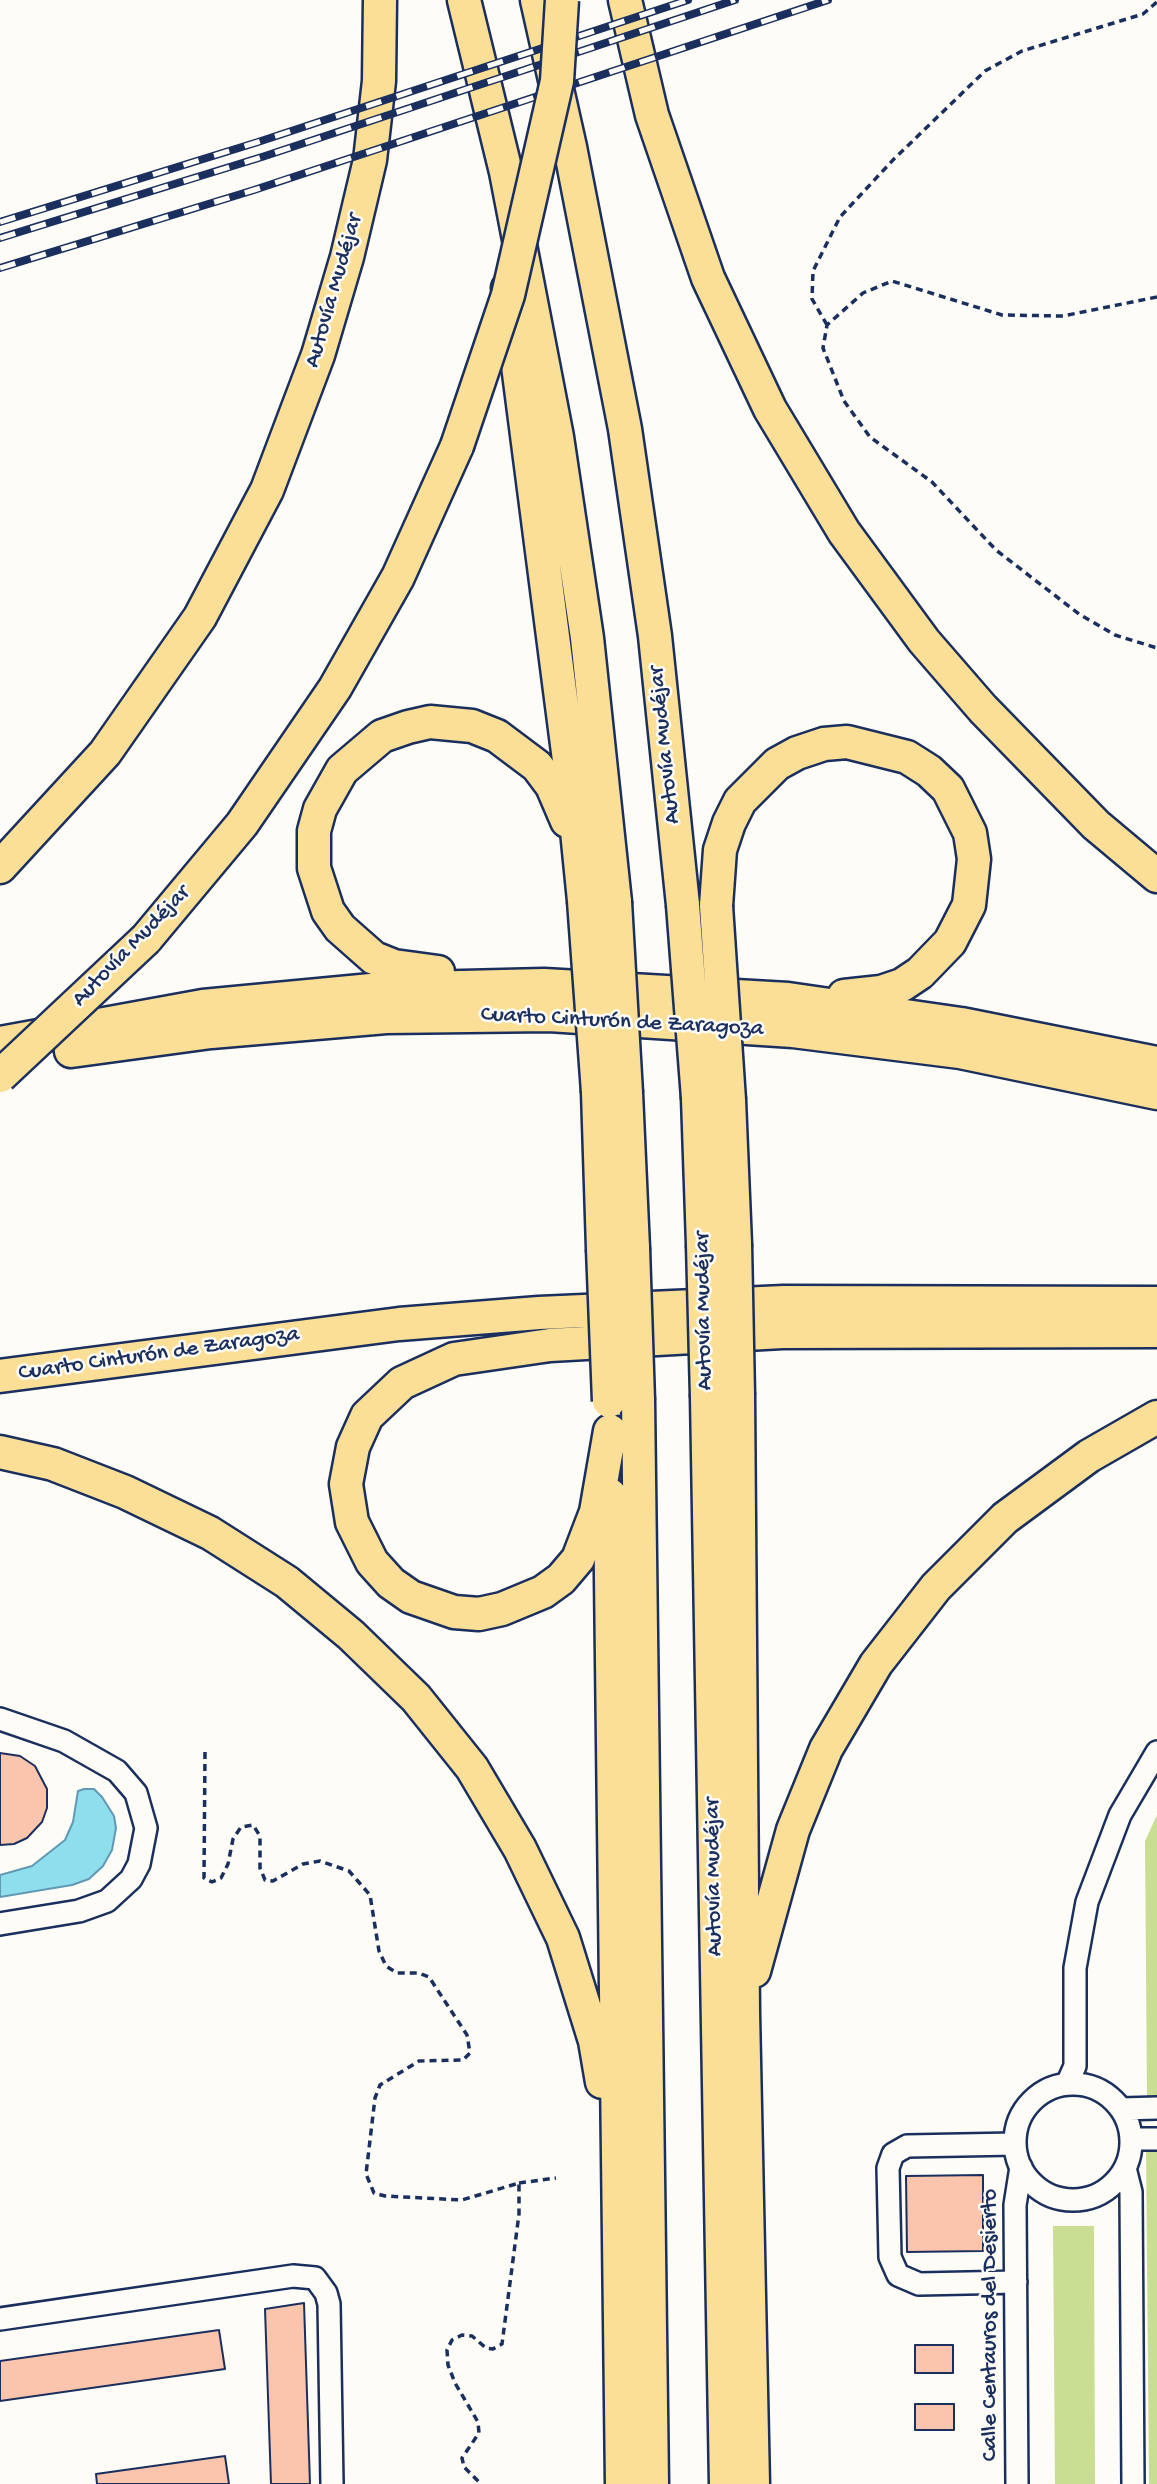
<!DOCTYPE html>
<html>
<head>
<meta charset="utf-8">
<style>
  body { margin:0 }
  canvas { display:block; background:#fdfcf7 }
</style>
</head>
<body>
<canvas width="1157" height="2484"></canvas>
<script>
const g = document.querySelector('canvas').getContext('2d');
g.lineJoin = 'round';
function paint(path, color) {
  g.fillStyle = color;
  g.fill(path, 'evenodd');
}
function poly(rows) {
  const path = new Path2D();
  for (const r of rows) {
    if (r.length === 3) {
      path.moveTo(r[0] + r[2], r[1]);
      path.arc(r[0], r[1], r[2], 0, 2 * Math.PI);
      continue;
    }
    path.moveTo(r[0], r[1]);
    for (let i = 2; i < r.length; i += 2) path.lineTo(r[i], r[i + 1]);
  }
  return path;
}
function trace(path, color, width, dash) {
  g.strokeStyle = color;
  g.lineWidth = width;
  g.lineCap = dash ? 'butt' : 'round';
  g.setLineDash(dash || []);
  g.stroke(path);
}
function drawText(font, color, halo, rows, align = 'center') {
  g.font = font + ' "Gochi Hand",sans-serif';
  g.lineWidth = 5;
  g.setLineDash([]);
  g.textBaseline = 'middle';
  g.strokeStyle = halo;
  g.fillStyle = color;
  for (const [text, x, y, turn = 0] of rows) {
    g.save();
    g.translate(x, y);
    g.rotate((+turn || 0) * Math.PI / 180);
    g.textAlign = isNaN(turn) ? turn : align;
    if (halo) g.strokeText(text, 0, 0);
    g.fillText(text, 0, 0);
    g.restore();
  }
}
const green = poly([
  [1157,1815,1157,2098,1147,2098,1145,1841],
  [1146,2145,1157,2145,1157,2484,1149,2484],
  [1053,2226,1094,2226,1095,2484,1055,2484]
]);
const water = poly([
  [84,1789,94,1789,102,1797,114,1816,116,1828,112,1850,103,1866,89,1879,72,1885,0,1897,0,1875,32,1866,65,1840,73,1822,78,1791,84,1789]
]);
const building = poly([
  [0,1753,20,1756,35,1766,47,1789,47,1808,42,1822,27,1838,14,1844,0,1845,0,1753],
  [983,2175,983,2251,907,2252,906,2176,983,2175],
  [304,2303,310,2484,271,2484,265,2309,304,2303],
  [219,2330,225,2369,0,2401,0,2361,219,2330],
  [915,2345,953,2345,953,2373,915,2373,915,2345],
  [915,2404,954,2404,954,2430,915,2430,915,2404],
  [225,2456,229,2484,97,2484,96,2474,225,2456]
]);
const path = poly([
  [1157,297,1063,316,1002,315,892,281,863,293,827,325,823,348,844,401,870,437,932,482,996,550,1079,614,1115,635,1157,648],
  [827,325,812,299,813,271,840,217,893,160,985,71,1022,51,1143,14,1157,2],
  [205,1752,204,1878,212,1882,221,1878,228,1864,233,1839,241,1827,253,1825,260,1836,260,1868,265,1880,273,1881,303,1864,320,1861,349,1871,370,1895,379,1951,386,1966,397,1973,419,1973,429,1977,467,2035,470,2053,463,2060,419,2061,380,2085,375,2098,366,2174,374,2193,385,2196,462,2200,519,2183,519,2214,502,2344,493,2349,486,2348,472,2336,462,2335,452,2340,447,2350,448,2365,455,2383,478,2422,479,2433,462,2458,464,2467,481,2484],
  [519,2183,556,2178]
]);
const minor = poly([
  [0,1719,64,1741,117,1771,136,1793,146,1828,139,1864,131,1879,107,1901,79,1911,0,1924],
  [1067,2084,1075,2066,1075,1968,1087,1902,1120,1815,1157,1752],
  [1073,2142,58],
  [1121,2109,1157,2108],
  [1131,2139,1157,2139],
  [1015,2144,907,2146,893,2154,888,2168,890,2257,898,2275,919,2284,1016,2282],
  [1125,2168,1131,2192,1133,2484],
  [0,2319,293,2276,315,2278,326,2293,329,2304,332,2484],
  [1017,2484,1015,2205,1021,2167]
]);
const highway = poly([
  [464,0,506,172,557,437,587,638,615,902],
  [537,0,570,147,625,429,655,636,683,905],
  [625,0,652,115,708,278,770,409,844,532,924,641,983,709,1096,825,1157,876],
  [508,288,573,791,584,901],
  [0,867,105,753,200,617,267,490,318,355,347,257,370,160,379,81,380,0],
  [716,906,720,850,729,823,740,801,777,764,797,753,824,744,847,742,907,757,929,771,948,789,970,833,974,859,969,905,950,942,920,973,902,985,881,992,844,996],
  [146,939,242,824,335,688,398,577,457,446],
  [438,972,394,966,374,958,340,928,328,911,314,868,314,831,320,809,342,770,382,736,408,727,430,722,472,726,497,736,537,766,552,786,567,821],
  [0,1043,203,1006,382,989,544,985,788,999,961,1024,1157,1063],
  [71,1051,211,1032,386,1017,549,1015,793,1031,960,1052,1157,1093],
  [598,1092,603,1249],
  [626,1093,633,1248],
  [698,1098,703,1245],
  [729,1100,735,1244],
  [0,1376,399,1324,539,1313,784,1302,1157,1303],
  [738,1395,743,2013,753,2484],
  [707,1397,726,2484],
  [638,1400,652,2484],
  [610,1431,596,1512,578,1559,561,1579,543,1592,502,1609,479,1614,454,1612,411,1597,391,1583,372,1562,352,1522,346,1484,353,1447,367,1416,402,1383,454,1359,550,1345,782,1332,1157,1331],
  [0,1452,53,1464,125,1492,210,1533,287,1582,351,1635,416,1698,472,1768,520,1849,563,1938,595,2041,602,2082],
  [610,1495,622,2484],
  [754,1971,793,1830,826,1749,876,1664,936,1587,1005,1518,1089,1456,1157,1417]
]);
const rail = poly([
  [0,222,258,142,688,0],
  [0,238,265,156,735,0],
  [0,268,254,190,828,0]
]);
const highwayBridge = poly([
  [457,446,508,295,557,81,562,0],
  [584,901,598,1092],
  [615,902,626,1093],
  [683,905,698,1098],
  [716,906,729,1100],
  [0,1076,146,939],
  [735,1244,738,1395],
  [703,1245,707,1397],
  [633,1248,638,1400],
  [603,1249,609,1401]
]);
const streetNames = [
  ["Autovía Mudéjar",335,291,-74],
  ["Autovía Mudéjar",666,745,-96],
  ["Autovía Mudéjar",132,947,-46],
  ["Cuarto Cinturón de Zaragoza",622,1023,3],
  ["Autovía Mudéjar",705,1311,-91],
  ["Cuarto Cinturón de Zaragoza",159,1355,-8],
  ["Autovía Mudéjar",715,1877,-91],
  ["Calle Centauros del Desierto",991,2325,-90]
];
paint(green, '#cade93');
paint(water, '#8fdeed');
trace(water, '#6198b4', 2);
paint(building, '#fac4ad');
trace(building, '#1b2f5e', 2);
trace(minor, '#1b2f5e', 26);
trace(highway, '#1b2f5e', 37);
trace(path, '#1b2f5e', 3.5, [7, 5]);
trace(minor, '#fdfcf7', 21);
trace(highway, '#fbdf96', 32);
trace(rail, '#1b2f5e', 8);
trace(rail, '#fdfcf7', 5, [16]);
trace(highwayBridge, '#1b2f5e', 37, []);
trace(highwayBridge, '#fbdf96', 32);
drawText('23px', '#1b2f5e', '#fdfcf7', streetNames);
</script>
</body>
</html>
